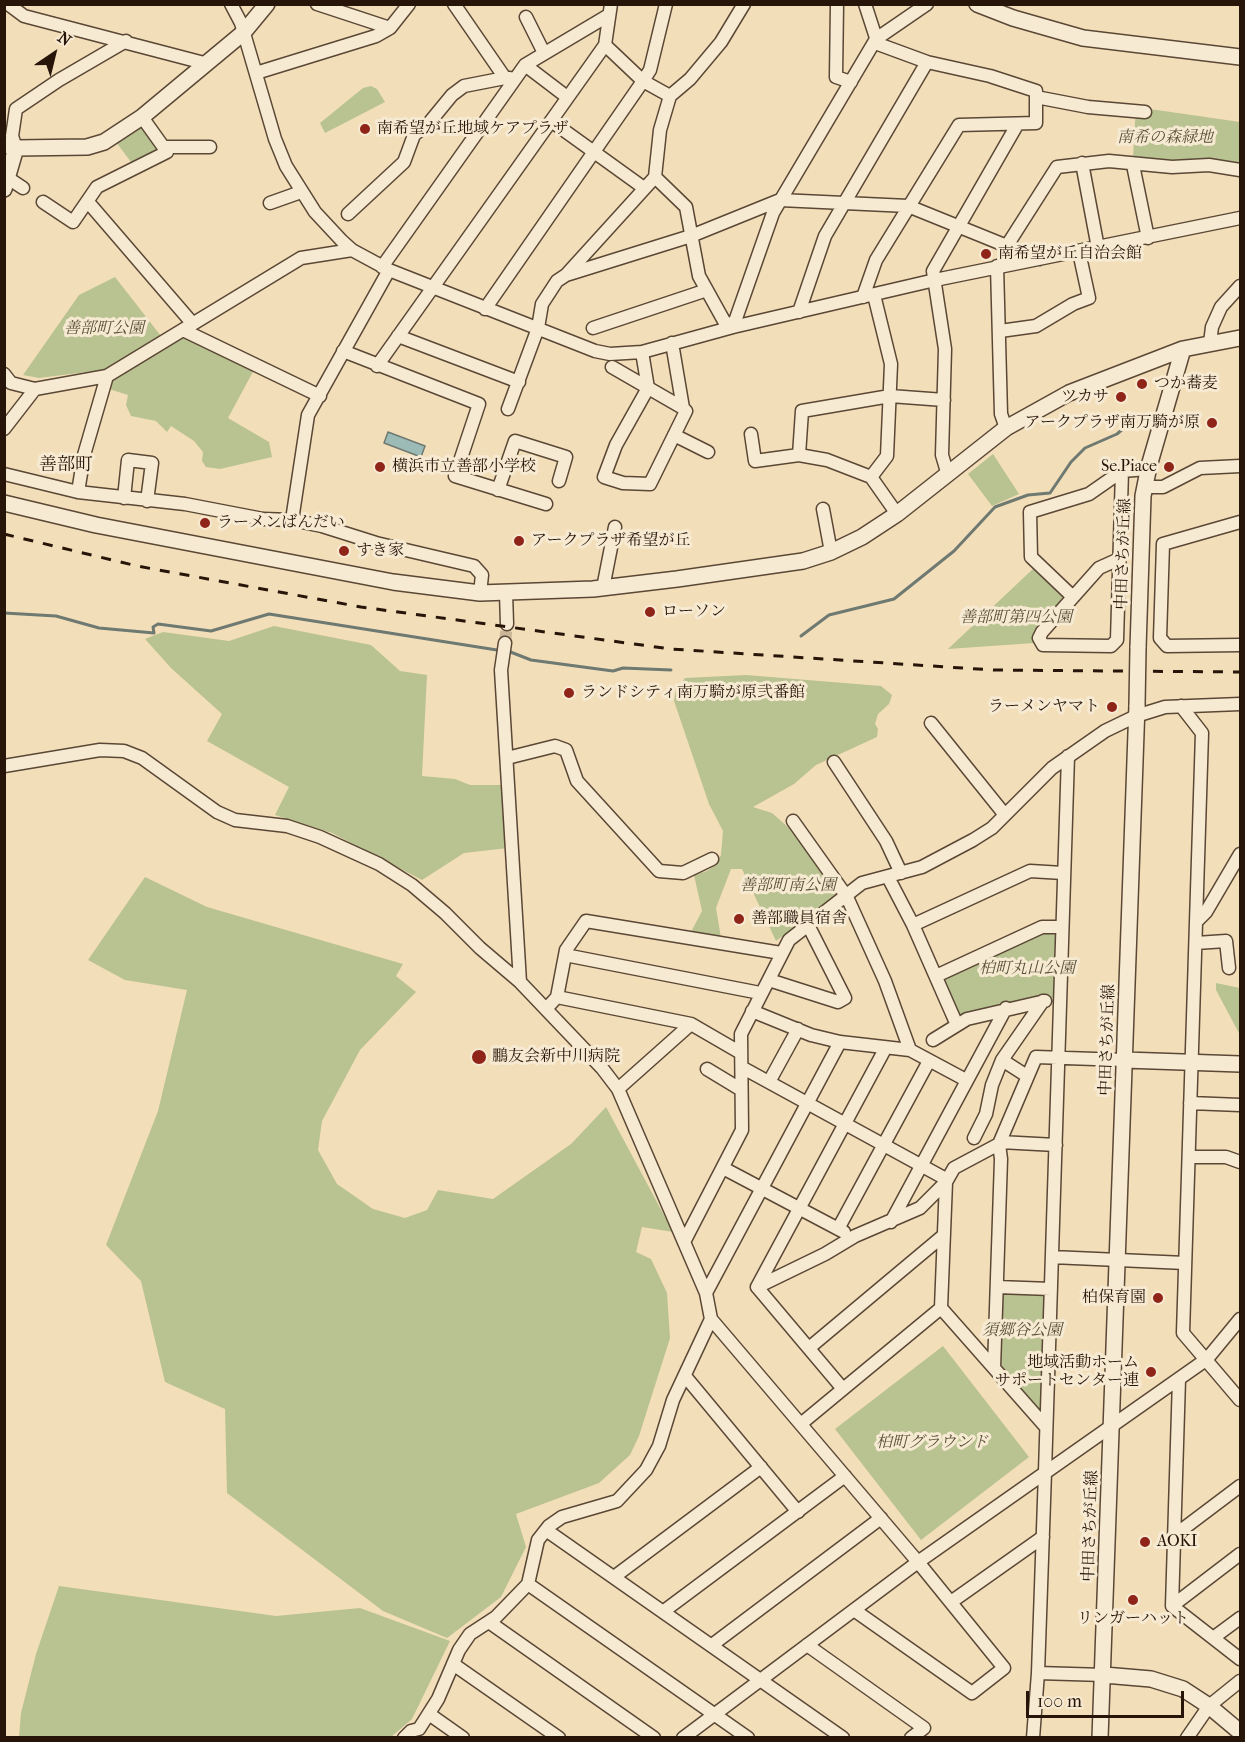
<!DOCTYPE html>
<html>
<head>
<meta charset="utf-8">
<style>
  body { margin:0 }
  #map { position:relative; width:1245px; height:1742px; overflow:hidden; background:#f3deba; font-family:"IM FELL French Canon",serif }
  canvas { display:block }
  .frame { position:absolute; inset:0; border:6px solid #271509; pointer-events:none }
  .north { position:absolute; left:24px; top:24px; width:60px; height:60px; -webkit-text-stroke:4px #f7ead2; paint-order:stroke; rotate:35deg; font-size:16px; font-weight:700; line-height:24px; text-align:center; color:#271509 }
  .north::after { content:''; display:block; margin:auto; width:21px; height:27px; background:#271509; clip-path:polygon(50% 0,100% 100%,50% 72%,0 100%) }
  .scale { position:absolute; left:1026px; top:1691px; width:158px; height:27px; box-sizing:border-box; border:3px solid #271509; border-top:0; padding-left:8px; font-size:18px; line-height:21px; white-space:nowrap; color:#271509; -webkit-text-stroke:4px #f7ead2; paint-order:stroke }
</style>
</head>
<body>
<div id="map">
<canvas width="1245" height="1742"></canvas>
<div class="frame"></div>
<div class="north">N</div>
<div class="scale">100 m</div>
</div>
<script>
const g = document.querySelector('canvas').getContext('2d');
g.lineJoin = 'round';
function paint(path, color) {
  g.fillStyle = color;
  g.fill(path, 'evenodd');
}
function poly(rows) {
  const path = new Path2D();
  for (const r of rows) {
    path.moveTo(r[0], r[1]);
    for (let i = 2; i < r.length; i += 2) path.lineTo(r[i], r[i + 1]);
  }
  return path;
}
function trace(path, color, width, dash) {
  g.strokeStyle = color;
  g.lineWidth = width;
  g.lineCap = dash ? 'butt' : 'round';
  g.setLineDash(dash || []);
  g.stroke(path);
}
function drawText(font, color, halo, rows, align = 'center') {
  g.font = font + ' "IM FELL French Canon","Noto Serif JP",serif';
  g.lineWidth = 6;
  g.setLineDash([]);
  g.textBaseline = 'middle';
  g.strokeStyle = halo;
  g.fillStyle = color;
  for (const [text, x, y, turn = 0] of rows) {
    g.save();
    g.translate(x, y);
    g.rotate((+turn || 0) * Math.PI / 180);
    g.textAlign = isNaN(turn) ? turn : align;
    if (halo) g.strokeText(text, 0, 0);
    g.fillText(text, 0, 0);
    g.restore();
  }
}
const green = poly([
  [371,86,377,89,385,102,325,133,320,123,363,88],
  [1136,107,1240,122,1240,167,1173,165,1133,157],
  [139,126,146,128,160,149,134,166,116,142],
  [115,277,168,345,184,333,255,368,228,418,269,442,272,457,220,469,206,467,202,461,203,452,194,441,171,426,167,432,156,421,131,416,126,405,128,395,109,389,112,378,126,367,39,378,23,375,79,295],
  [993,454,1019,494,992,506,968,474],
  [1035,567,1067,596,1040,627,1034,643,948,649],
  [274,626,371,645,400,671,427,675,422,776,455,779,470,785,504,785,508,848,464,853,422,880,332,833,275,815,289,787,207,741,222,714,171,668,145,639,163,632,229,641],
  [746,675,881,686,892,695,889,704,878,714,875,724,878,729,877,737,816,765,794,784,753,807,772,813,789,828,838,894,776,941,742,869,731,869,716,908,721,938,691,932,702,911,694,875,707,871,716,865,721,855,723,831,709,804,674,701,676,690,685,678],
  [145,877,207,907,403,964,396,976,416,992,360,1050,322,1121,318,1150,337,1184,373,1209,405,1218,427,1210,438,1190,493,1199,571,1144,606,1107,673,1232,642,1227,636,1252,651,1259,667,1293,670,1338,639,1436,630,1455,599,1483,516,1514,526,1547,501,1597,447,1638,383,1611,227,1493,225,1409,165,1382,141,1281,106,1245,158,1111,187,990,125,980,88,960],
  [1043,931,1057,934,1056,998,1025,999,958,1020,940,979],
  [1216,983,1240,988,1240,1035,1216,990],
  [1002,1291,1045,1295,1041,1415,999,1367],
  [943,1346,1029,1457,921,1540,835,1429],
  [59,1586,276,1616,360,1608,450,1641,412,1719,391,1737,19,1737,21,1713,36,1654]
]);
const water = poly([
  [388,432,425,446,421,457,384,443,388,432]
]);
const stream = poly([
  [4,613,56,616,99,628,154,633,153,627,158,624,211,631,269,614,497,650],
  [801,636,829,615,894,599,954,551,995,507,1028,495,1050,493,1071,462,1085,448,1117,434,1125,427,1144,423],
  [508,651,531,660,613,671,623,668,671,670]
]);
const minorTunnel = poly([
  [505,643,507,624]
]);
const minor = poly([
  [8,4,24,16,204,63],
  [231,4,241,23,275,139,286,166,315,212,342,241,352,250,389,270,595,351,610,354,642,352,733,327,935,280,1240,218],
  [317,4,390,28],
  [454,4,505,78,510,78],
  [837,4,836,77,851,82],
  [526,17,544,53],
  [605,45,643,81,670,96,690,79,721,42,744,4],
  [525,65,567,97],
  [256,73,376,36,390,28,409,4],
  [1036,97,1088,107,1145,112],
  [551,121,644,188],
  [164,147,210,147],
  [16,148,12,136,16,109,59,80,126,41],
  [1082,163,1098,248],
  [1133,165,1148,238],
  [655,177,686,207,699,276,724,321,733,327,773,213,876,39,927,4],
  [8,178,23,188],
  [43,202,73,222,97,187,167,152,142,117],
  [88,202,193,324],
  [270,203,301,192],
  [348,214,404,162,414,135,429,123,452,95,464,86,505,78],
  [1008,244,1057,167,1109,161,1172,167,1209,165,1240,170],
  [997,266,1001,414,1006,428],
  [382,267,525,65,609,15],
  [566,275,655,177,660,130,670,96],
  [863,297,876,260,959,125,1036,123,1036,91,990,76,927,62,878,44,865,4],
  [485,309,643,81,650,70,666,4],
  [799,312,825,236,927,62],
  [593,328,707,290],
  [183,330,320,396],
  [1000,331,1036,326,1073,304,1089,298,1079,252],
  [398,336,519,382],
  [1210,343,1212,327,1221,307,1240,286],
  [343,351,479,404,455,476,546,504],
  [642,352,648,388,616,445,604,477,623,483,650,484,686,411,683,408,672,343],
  [377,366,605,45,611,4],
  [612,367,683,408],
  [4,374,11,383,35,389,107,376],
  [508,409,538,328,542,304,557,281,566,275,691,236,780,200,908,206,1039,259],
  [4,429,35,389],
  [751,434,755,461,799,455],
  [674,435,708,452],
  [947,472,942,455,945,349,933,271,1017,125],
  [4,474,78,492,185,504,263,519,292,520,322,526,376,543,474,566,482,575,480,593],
  [871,477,887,456,891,364,874,295],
  [1145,487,1163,487,1200,468,1240,466],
  [498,490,515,441,566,457,559,481],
  [78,492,84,455,107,376,301,258,352,250],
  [124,498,128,460,152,463,147,501],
  [823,509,831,552],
  [897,514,871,477,827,460,799,455,802,411,890,396,944,400],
  [292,520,308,415,389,270],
  [1240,522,1163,544,1160,638,1167,646,1240,645],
  [1119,559,1099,568,1042,632,1039,638,1043,645,1111,646,1117,640,1122,471],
  [603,588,615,527],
  [506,593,507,624],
  [1073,597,1031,557,1030,512,1089,494,1122,471,1148,469],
  [505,643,501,670,520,982],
  [1181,706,1202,733,1183,1333,1240,1400],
  [931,723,1005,815],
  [507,758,555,746,566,750,577,781,659,871,683,873,712,859],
  [834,762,886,841,901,873],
  [4,766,100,750,124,751,142,758,217,812,235,820,287,826,320,837,379,864,412,885,445,913,480,948,520,982,602,1068,618,1089,706,1293,711,1319,918,1562,1004,1668,972,1693,854,1610],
  [793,821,847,897,885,981,910,1050],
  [888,877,913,925,957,1025],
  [1196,922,1206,912,1240,854],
  [913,925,1030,871,1063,873],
  [1196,943,1226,941,1229,968],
  [565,955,760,993],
  [936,976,1042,927,1061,927],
  [769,980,838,1002,845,998,807,923],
  [557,997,691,1024,741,1053],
  [546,1009,557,997,566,950,586,921,781,953],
  [752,1011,811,1035,840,1042,910,1050,966,1080],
  [933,1040,967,1019,1045,1001],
  [1002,1060,1027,1076],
  [743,1068,946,1179],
  [707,1069,740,1089],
  [769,1082,798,1029],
  [618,1089,691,1024],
  [1190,1103,1240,1105],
  [974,1138,986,1114,992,1085,1002,1060,1043,1001],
  [1000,1142,1056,1145],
  [1189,1157,1226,1157,1240,1162],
  [723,1168,844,1232],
  [946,1182,941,1308,1045,1426],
  [891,1222,1006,1008],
  [838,1229,929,1061],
  [684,1242,742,1130,741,1034,789,940,862,883,922,867,973,840,992,828,1052,768,1105,731,1136,716,1165,707,1240,704],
  [1052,1257,1185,1263],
  [757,1287,885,1049],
  [997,1287,1051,1289],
  [706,1293,840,1042],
  [809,1348,944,1235],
  [994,1368,1001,1159,999,1144],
  [685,1376,798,1512],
  [1179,1379,1172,1606,1240,1659],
  [843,1389,757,1287,825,1254,855,1236,920,1208,946,1182,954,1168,999,1144,1036,1057,1125,1060],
  [802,1423,941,1308],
  [546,1530,843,1738],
  [1175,1535,1240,1486],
  [614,1577,761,1467],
  [528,1584,748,1738],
  [951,1602,1043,1537],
  [1172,1606,1240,1554],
  [664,1611,845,1476],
  [489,1622,654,1738],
  [1213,1638,1240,1618],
  [712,1645,881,1518],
  [807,1645,924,1728,911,1738],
  [453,1664,559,1738],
  [1038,1673,1104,1675],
  [429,1714,463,1738],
  [404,1738,411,1731,419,1729,438,1699,459,1650,470,1634,496,1617,528,1584,538,1540,549,1526,562,1517,617,1501,646,1470,659,1446,673,1400,711,1319],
  [683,1738,918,1562,1207,1359,1240,1319],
  [1033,1738,1038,1673,1045,1472,1068,756],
  [1187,1738,1209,1706,1240,1681]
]);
const tertiary = poly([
  [977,4,1013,18,1083,38,1240,57],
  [4,145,16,148,87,147,104,142,142,117,243,33,267,4],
  [4,189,16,148],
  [4,503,96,525,393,582,480,593,593,589,677,579,803,561,831,552,862,537,897,514,1006,428,1069,393,1183,349,1240,338],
  [1138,648,1143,496,1149,466,1183,349],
  [1125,1060,1240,1064],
  [1104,1675,1151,1679,1183,1689,1209,1706,1240,1732],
  [1100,1738,1137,705]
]);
const rail = poly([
  [4,534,137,566,361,607,671,649,993,670,1240,672]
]);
const tertiaryBridge = poly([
  [1137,705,1138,648]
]);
const markers = [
  [365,129,6,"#8f2418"],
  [986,254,6,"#8f2418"],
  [1142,384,6,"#8f2418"],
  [1121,397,6,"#8f2418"],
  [1212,423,6,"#8f2418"],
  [380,467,6,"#8f2418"],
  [1169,467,6,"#8f2418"],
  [205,523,6,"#8f2418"],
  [519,541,6,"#8f2418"],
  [344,551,6,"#8f2418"],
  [650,612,6,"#8f2418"],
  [569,693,6,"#8f2418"],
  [1112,707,6,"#8f2418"],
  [739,919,6,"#8f2418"],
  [479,1057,8,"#8f2418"],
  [1158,1298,6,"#8f2418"],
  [1151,1372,6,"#8f2418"],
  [1145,1542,6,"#8f2418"],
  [1133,1600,6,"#8f2418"]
];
const poiNames = [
  ["南希望が丘地域ケアプラザ",377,129],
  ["南希望が丘自治会館",998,254],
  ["つか蕎麦",1154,384],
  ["ツカサ",1109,397,"right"],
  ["アークプラザ南万騎が原",1200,423,"right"],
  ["横浜市立善部小学校",392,467],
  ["Se.Piace",1157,467,"right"],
  ["ラーメンばんだい",217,523],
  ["アークプラザ希望が丘",531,541],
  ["すき家",356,551],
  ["ローソン",662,612],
  ["ランドシティ南万騎が原弐番館",581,693],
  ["ラーメンヤマト",1100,707,"right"],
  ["善部職員宿舎",751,919],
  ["鵬友会新中川病院",492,1057],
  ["柏保育園",1146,1298,"right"],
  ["地域活動ホーム",1139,1363,"right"],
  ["サポートセンター連",1139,1381,"right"],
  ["AOKI",1157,1542],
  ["リンガーハット",1133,1619,"center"]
];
const parkNames = [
  ["南希の森緑地",1165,138],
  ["善部町公園",104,329],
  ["善部町第四公園",1016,618],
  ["善部町南公園",788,886],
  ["柏町丸山公園",1027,969],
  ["須郷谷公園",1022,1331],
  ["柏町グラウンド",932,1443]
];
const streetNames = [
  ["中田さちが丘線",1124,554,-88],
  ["中田さちが丘線",1108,1040,-88],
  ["中田さちが丘線",1091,1526,-88]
];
const neighbourhoodNames = [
  ["善部町",66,466]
];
paint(green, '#b9c291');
paint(water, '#9dbbb6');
trace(water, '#6e7971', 1.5);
trace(stream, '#6e7971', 3);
trace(minorTunnel, '#cab697', 12, [12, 6]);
trace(minor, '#5a4735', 15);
trace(tertiary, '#5a4735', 18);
trace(minor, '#f7ead2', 12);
trace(tertiary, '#f7ead2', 15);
trace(rail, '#271509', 3, [10, 10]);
trace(tertiaryBridge, '#5a4735', 18, []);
trace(tertiaryBridge, '#f7ead2', 15);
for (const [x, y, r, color] of markers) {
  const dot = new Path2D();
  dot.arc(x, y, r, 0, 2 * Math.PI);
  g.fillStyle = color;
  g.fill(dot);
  trace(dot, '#f7ead2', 2);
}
drawText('16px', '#271509', '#f7ead2', poiNames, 'left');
drawText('italic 16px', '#5a5239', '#f7ead2', parkNames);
drawText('16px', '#271509', '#f7ead2', streetNames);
drawText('18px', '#271509', '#f7ead2', neighbourhoodNames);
</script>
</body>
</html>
